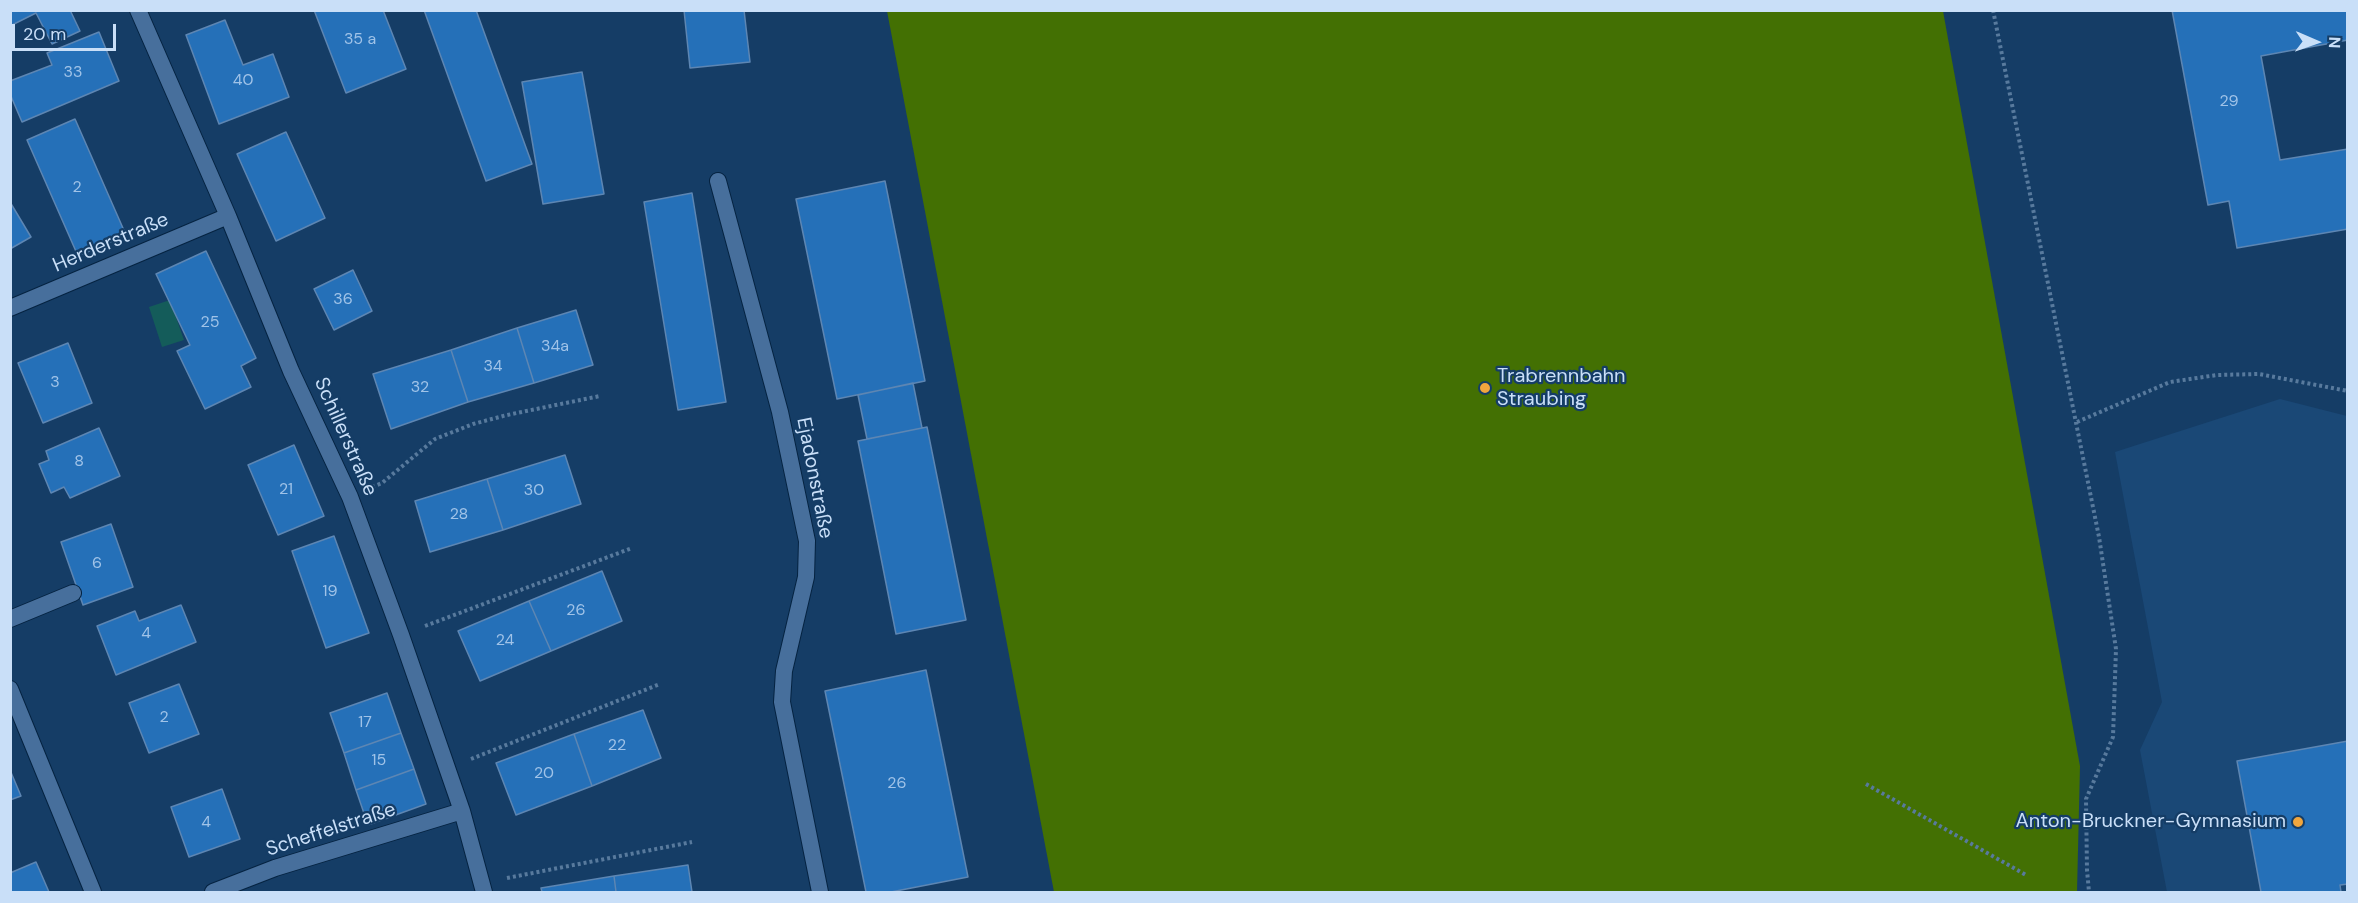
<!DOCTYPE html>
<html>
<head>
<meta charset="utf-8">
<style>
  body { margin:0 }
  #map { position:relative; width:2358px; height:903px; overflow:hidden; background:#153d66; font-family:"DM Sans",sans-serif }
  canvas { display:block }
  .frame { position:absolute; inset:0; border:12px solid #c9dff8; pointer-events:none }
  .north { position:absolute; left:2286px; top:12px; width:60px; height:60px; -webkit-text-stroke:4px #153d66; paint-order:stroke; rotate:92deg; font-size:16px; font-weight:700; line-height:24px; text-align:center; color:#c9dff8 }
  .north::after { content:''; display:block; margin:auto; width:21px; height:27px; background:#c9dff8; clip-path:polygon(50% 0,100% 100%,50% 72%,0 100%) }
  .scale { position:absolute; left:12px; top:24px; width:104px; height:27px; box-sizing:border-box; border:3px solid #c9dff8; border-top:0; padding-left:8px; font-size:18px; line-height:21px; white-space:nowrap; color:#c9dff8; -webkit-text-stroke:4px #153d66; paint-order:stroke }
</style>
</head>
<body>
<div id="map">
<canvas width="2358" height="903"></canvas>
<div class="frame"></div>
<div class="north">N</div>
<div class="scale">20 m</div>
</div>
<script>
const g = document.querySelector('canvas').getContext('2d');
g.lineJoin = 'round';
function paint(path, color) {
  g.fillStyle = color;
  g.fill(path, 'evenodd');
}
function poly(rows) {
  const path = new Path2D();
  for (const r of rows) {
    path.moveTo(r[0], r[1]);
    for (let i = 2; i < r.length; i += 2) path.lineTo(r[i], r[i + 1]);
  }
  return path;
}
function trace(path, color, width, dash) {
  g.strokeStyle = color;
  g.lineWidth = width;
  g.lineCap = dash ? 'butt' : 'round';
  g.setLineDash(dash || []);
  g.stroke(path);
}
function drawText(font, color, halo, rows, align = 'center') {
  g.font = font + ' "DM Sans",sans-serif';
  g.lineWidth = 4.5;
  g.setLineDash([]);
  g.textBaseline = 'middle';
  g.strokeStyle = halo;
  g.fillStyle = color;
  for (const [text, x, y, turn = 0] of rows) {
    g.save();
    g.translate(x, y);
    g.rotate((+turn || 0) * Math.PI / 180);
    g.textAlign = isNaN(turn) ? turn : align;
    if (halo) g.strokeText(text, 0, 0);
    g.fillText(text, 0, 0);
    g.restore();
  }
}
const built = poly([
  [2280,399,2347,416,2347,892,2167,892,2140,750,2162,702,2115,452]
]);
const green = poly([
  [887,11,1943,11,2080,766,2077,892,1054,892]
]);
const water = poly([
  [170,300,184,340,162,347,149,307]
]);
const building = poly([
  [10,10,70,10,80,31,52,44,36,13,10,26,10,10],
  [314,10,383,10,406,69,346,93,314,10],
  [424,10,476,10,532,164,486,181,424,10],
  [684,10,744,10,750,62,690,68,684,10],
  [2172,10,2348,10,2348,40,2261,56,2280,160,2348,149,2348,229,2237,248,2229,201,2208,205,2172,10],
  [225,20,243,65,273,54,289,97,219,124,186,35,225,20],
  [99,32,119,81,22,122,10,94,10,81,52,65,47,53,99,32],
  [582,72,604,194,543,204,522,82,582,72],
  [75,119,126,235,78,256,27,140,75,119],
  [286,132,325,218,276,241,237,154,286,132],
  [885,181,925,381,837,399,796,199,885,181],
  [692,193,726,402,678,410,644,202,692,193],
  [10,202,31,237,10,249,10,202],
  [206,251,256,358,241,366,251,387,205,409,177,351,190,345,156,274,206,251],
  [353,270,372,311,334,330,314,289,353,270],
  [576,310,593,365,534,383,517,328,576,310],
  [517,328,534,383,468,402,451,350,517,328],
  [68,343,92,403,43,423,18,363,68,343],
  [451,350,468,402,391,429,373,374,451,350],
  [913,383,922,428,867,439,858,395,913,383],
  [927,427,966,620,896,634,858,441,927,427],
  [99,428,120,476,70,498,64,487,51,493,39,464,49,460,46,451,99,428],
  [294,445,324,516,278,535,248,465,294,445],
  [565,455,581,504,503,530,487,479,565,455],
  [487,479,503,530,430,552,415,501,487,479],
  [111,524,133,587,83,605,61,542,111,524],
  [334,536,369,633,326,648,292,551,334,536],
  [602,571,622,621,551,651,529,601,602,571],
  [529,601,551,651,480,681,458,631,529,601],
  [181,605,196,642,116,675,97,626,135,611,139,621,181,605],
  [926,670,968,877,891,892,866,892,825,691,926,670],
  [179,684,199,734,149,753,129,703,179,684],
  [387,693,401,733,344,753,330,713,387,693],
  [643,710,661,758,592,786,574,734,643,710],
  [401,733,414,769,356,790,344,753,401,733],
  [574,734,592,786,516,815,496,763,574,734],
  [2348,741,2348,884,2340,885,2341,892,2261,892,2237,761,2348,741],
  [414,769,426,804,368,825,356,790,414,769],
  [10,770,21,796,10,800,10,770],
  [222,789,240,839,189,857,171,807,222,789],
  [36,862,49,892,10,892,10,873,36,862],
  [688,865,692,892,616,892,614,876,688,865],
  [614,876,616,892,542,892,541,888,614,876]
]);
const path = poly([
  [1993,10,2099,537,2116,649,2113,737,2086,799,2087,870,2089,892],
  [2077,422,2170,382,2217,375,2259,374,2348,391],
  [372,487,382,483,435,439,473,424,507,415,600,396],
  [425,626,632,548],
  [471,759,660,684],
  [1866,784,2026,875],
  [507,878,692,842]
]);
const service = poly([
  [10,619,73,593]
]);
const minor = poly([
  [138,10,228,216,291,371,350,497,401,635,462,811,484,892],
  [718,181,780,412,807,541,806,577,784,671,782,702,820,892],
  [10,308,228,216],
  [10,689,93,892],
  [213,892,275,868,462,811]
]);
const markers = [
  [1485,388,6,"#f0a63e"],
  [2298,822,6,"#f0a63e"]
];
const numberNames = [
  ["35 a",360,40],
  ["33",73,73],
  ["40",243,81],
  ["29",2229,102],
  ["2",77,188],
  ["36",343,300],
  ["25",210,323],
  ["34a",555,347],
  ["34",493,367],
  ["3",55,383],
  ["32",420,388],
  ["8",79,462],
  ["21",286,490],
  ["30",534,491],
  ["28",459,515],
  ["6",97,564],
  ["19",330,592],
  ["26",576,611],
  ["4",146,634],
  ["24",505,641],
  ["2",164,718],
  ["17",365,723],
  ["22",617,746],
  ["15",379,761],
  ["20",544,774],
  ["26",897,784],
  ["4",206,823]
];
const streetNames = [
  ["Herderstraße",111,243,-23],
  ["Schillerstraße",345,437,66],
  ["Ejadonstraße",814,478,79],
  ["Scheffelstraße",331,830,-18]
];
const poiNames = [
  ["Trabrennbahn",1497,377],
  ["Straubing",1497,400],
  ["Anton-Bruckner-Gymnasium",2286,822,"right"]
];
paint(built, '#1a4876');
paint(green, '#437003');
paint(water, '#145c5a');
paint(building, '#2570b8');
trace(building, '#5d86b3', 1.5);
trace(service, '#052341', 18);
trace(minor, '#052341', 18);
trace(path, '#587a9d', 4, [3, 3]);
trace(service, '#476f9c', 16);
trace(minor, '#476f9c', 16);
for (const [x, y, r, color] of markers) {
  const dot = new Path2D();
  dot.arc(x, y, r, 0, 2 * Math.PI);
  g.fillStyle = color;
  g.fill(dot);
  trace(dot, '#153d66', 2);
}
drawText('16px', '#a0c3e8', null, numberNames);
drawText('20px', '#c9dff8', '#153d66', streetNames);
drawText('20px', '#c9dff8', '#153d66', poiNames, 'left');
</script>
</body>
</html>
